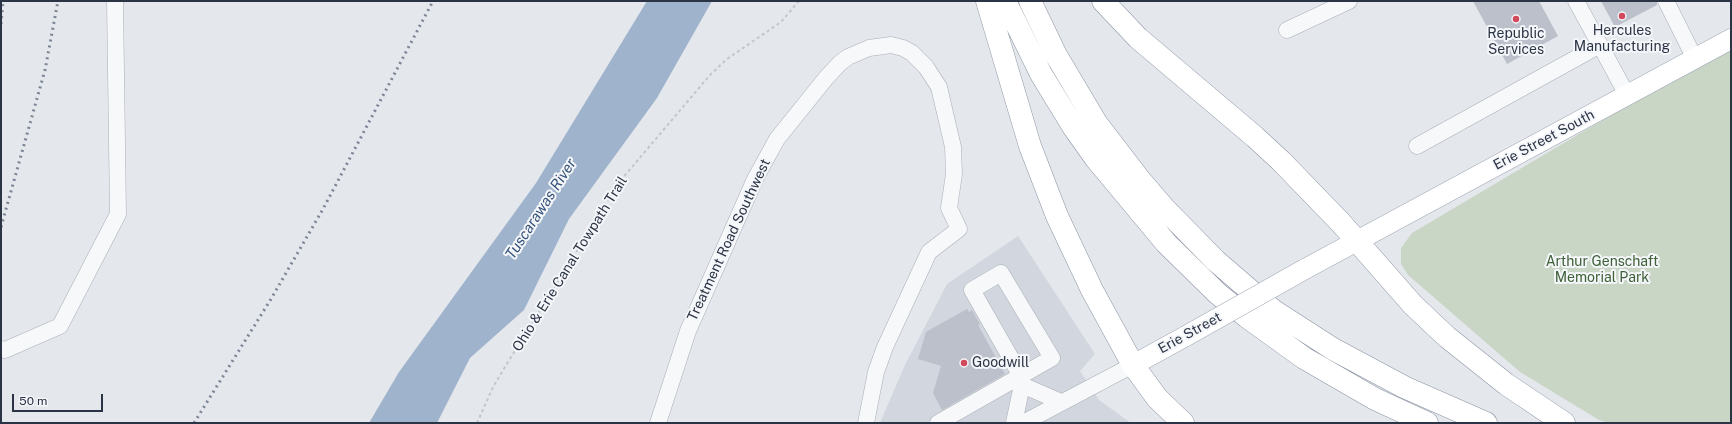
<!DOCTYPE html>
<html>
<head>
<meta charset="utf-8">
<style>
  body { margin:0 }
  #map { position:relative; width:1732px; height:424px; overflow:hidden; background:#e4e7ec; font-family:"Public Sans",sans-serif }
  canvas { display:block }
  .frame { position:absolute; inset:0; border:2px solid #2b3445; pointer-events:none }
  .scale { position:absolute; left:12px; top:394px; width:91px; height:18px; box-sizing:border-box; border:2px solid #2b3445; border-top:0; padding-left:5px; font-size:12px; line-height:14px; white-space:nowrap; color:#2b3445; -webkit-text-stroke:3px #f4f6f9; paint-order:stroke }
</style>
</head>
<body>
<div id="map">
<canvas width="1732" height="424"></canvas>
<div class="frame"></div>
<div class="scale">50 m</div>
</div>
<script>
const g = document.querySelector('canvas').getContext('2d');
g.lineJoin = 'round';
function paint(path, color) {
  g.fillStyle = color;
  g.fill(path, 'evenodd');
}
function poly(rows) {
  const path = new Path2D();
  for (const r of rows) {
    path.moveTo(r[0], r[1]);
    for (let i = 2; i < r.length; i += 2) path.lineTo(r[i], r[i + 1]);
  }
  return path;
}
function trace(path, color, width, dash) {
  g.strokeStyle = color;
  g.lineWidth = width;
  g.lineCap = dash ? 'butt' : 'round';
  g.setLineDash(dash || []);
  g.stroke(path);
}
function drawText(font, color, halo, rows, align = 'center') {
  g.font = font + ' "Public Sans",sans-serif';
  g.lineWidth = 4;
  g.setLineDash([]);
  g.textBaseline = 'middle';
  g.strokeStyle = halo;
  g.fillStyle = color;
  for (const [text, x, y, turn = 0] of rows) {
    g.save();
    g.translate(x, y);
    g.rotate((+turn || 0) * Math.PI / 180);
    g.textAlign = isNaN(turn) ? turn : align;
    if (halo) g.strokeText(text, 0, 0);
    g.fillText(text, 0, 0);
    g.restore();
  }
}
const built = poly([
  [1018,236,1095,354,1080,371,1099,400,1131,423,880,423,904,367,947,284]
]);
const green = poly([
  [1731,49,1731,423,1609,423,1599,420,1520,372,1408,275,1401,264,1401,248,1412,233,1628,105]
]);
const water = poly([
  [647,1,712,1,657,98,569,219,524,310,470,358,437,423,369,423,399,372,536,183]
]);
const building = poly([
  [1473,1,1539,1,1558,36,1507,64],
  [1601,1,1657,1,1657,5,1615,27],
  [967,309,969,312,972,310,980,324,978,325,1005,374,942,410,933,393,941,366,918,359,926,332]
]);
const path = poly([
  [477,423,493,387,508,362,621,180,710,75,727,59,781,22,799,1]
]);
const minor = poly([
  [1576,1,1600,45],
  [1666,1,1695,59],
  [1287,30,1349,1],
  [1417,146,1600,45,1627,95],
  [1,349,5,350,60,326,118,214,115,1],
  [1018,378,1022,385,1061,402],
  [658,423,688,331,755,179,777,139,826,78,840,63,848,57,869,48,891,45,903,48,912,53,926,67,939,87,953,147,954,174,949,208,959,229,929,252,885,347,876,372,866,423],
  [938,423,1052,358,1001,273,972,290,1021,376],
  [1014,423,1022,385],
  [1023,423,1133,365]
]);
const major = poly([
  [1305,269,1731,39],
  [1133,365,1186,336]
]);
const highway = poly([
  [987,1,1030,146,1057,216,1092,290,1133,365,1157,398,1183,423],
  [1005,1,1041,74,1074,128,1096,159,1166,243,1218,294,1247,317,1304,358,1375,399,1427,423],
  [1030,1,1056,55,1097,124,1140,180,1164,208,1216,261,1274,311,1333,349,1404,387,1486,423],
  [1103,1,1138,38,1255,137,1281,161,1341,223,1413,305,1447,337,1506,384,1564,423]
]);
const rail = poly([
  [1,24,3,1],
  [1,227,45,70,58,1],
  [194,423,271,299,323,209,433,1]
]);
const majorBridge = poly([
  [1186,336,1305,269]
]);
const markers = [
  [1622,16,4,"#d1495b"],
  [1516,19,4,"#d1495b"],
  [964,363,4,"#d1495b"]
];
const poiNames = [
  ["Hercules",1622,31],
  ["Manufacturing",1622,47],
  ["Republic",1516,34],
  ["Services",1516,50],
  ["Goodwill",972,363,"left"]
];
const streetNames = [
  ["Erie Street South",1544,140,-28],
  ["Treatment Road Southwest",729,240,-65],
  ["Ohio & Erie Canal Towpath Trail",570,264,-58],
  ["Erie Street",1190,333,-29]
];
const parkNames = [
  ["Arthur Genschaft",1602,262],
  ["Memorial Park",1602,278]
];
const waterNames = [
  ["Tuscarawas River",541,209,-57]
];
paint(built, '#d2d6de');
paint(green, '#c9d6c5');
paint(water, '#9fb4cc');
paint(building, '#bbc0ca');
trace(minor, '#a9aeb7', 17);
trace(major, '#a3abb8', 21);
trace(highway, '#8b94a3', 23);
trace(path, '#c2c5cb', 2, [3, 3]);
trace(minor, '#f7f8fa', 16);
trace(major, '#fff', 20);
trace(highway, '#fff', 22);
trace(rail, '#7d8696', 3, [2, 4]);
trace(majorBridge, '#a3abb8', 21, []);
trace(majorBridge, '#fff', 20);
for (const [x, y, r, color] of markers) {
  const dot = new Path2D();
  dot.arc(x, y, r, 0, 2 * Math.PI);
  g.fillStyle = color;
  g.fill(dot);
  trace(dot, '#f4f6f9', 1.5);
}
drawText('14px', '#2b3445', '#f4f6f9', poiNames);
drawText('14px', '#2b3445', '#f4f6f9', streetNames);
drawText('14px', '#3f6138', '#f4f6f9', parkNames);
drawText('italic 15px', '#34527a', '#f4f6f9', waterNames);
</script>
</body>
</html>
